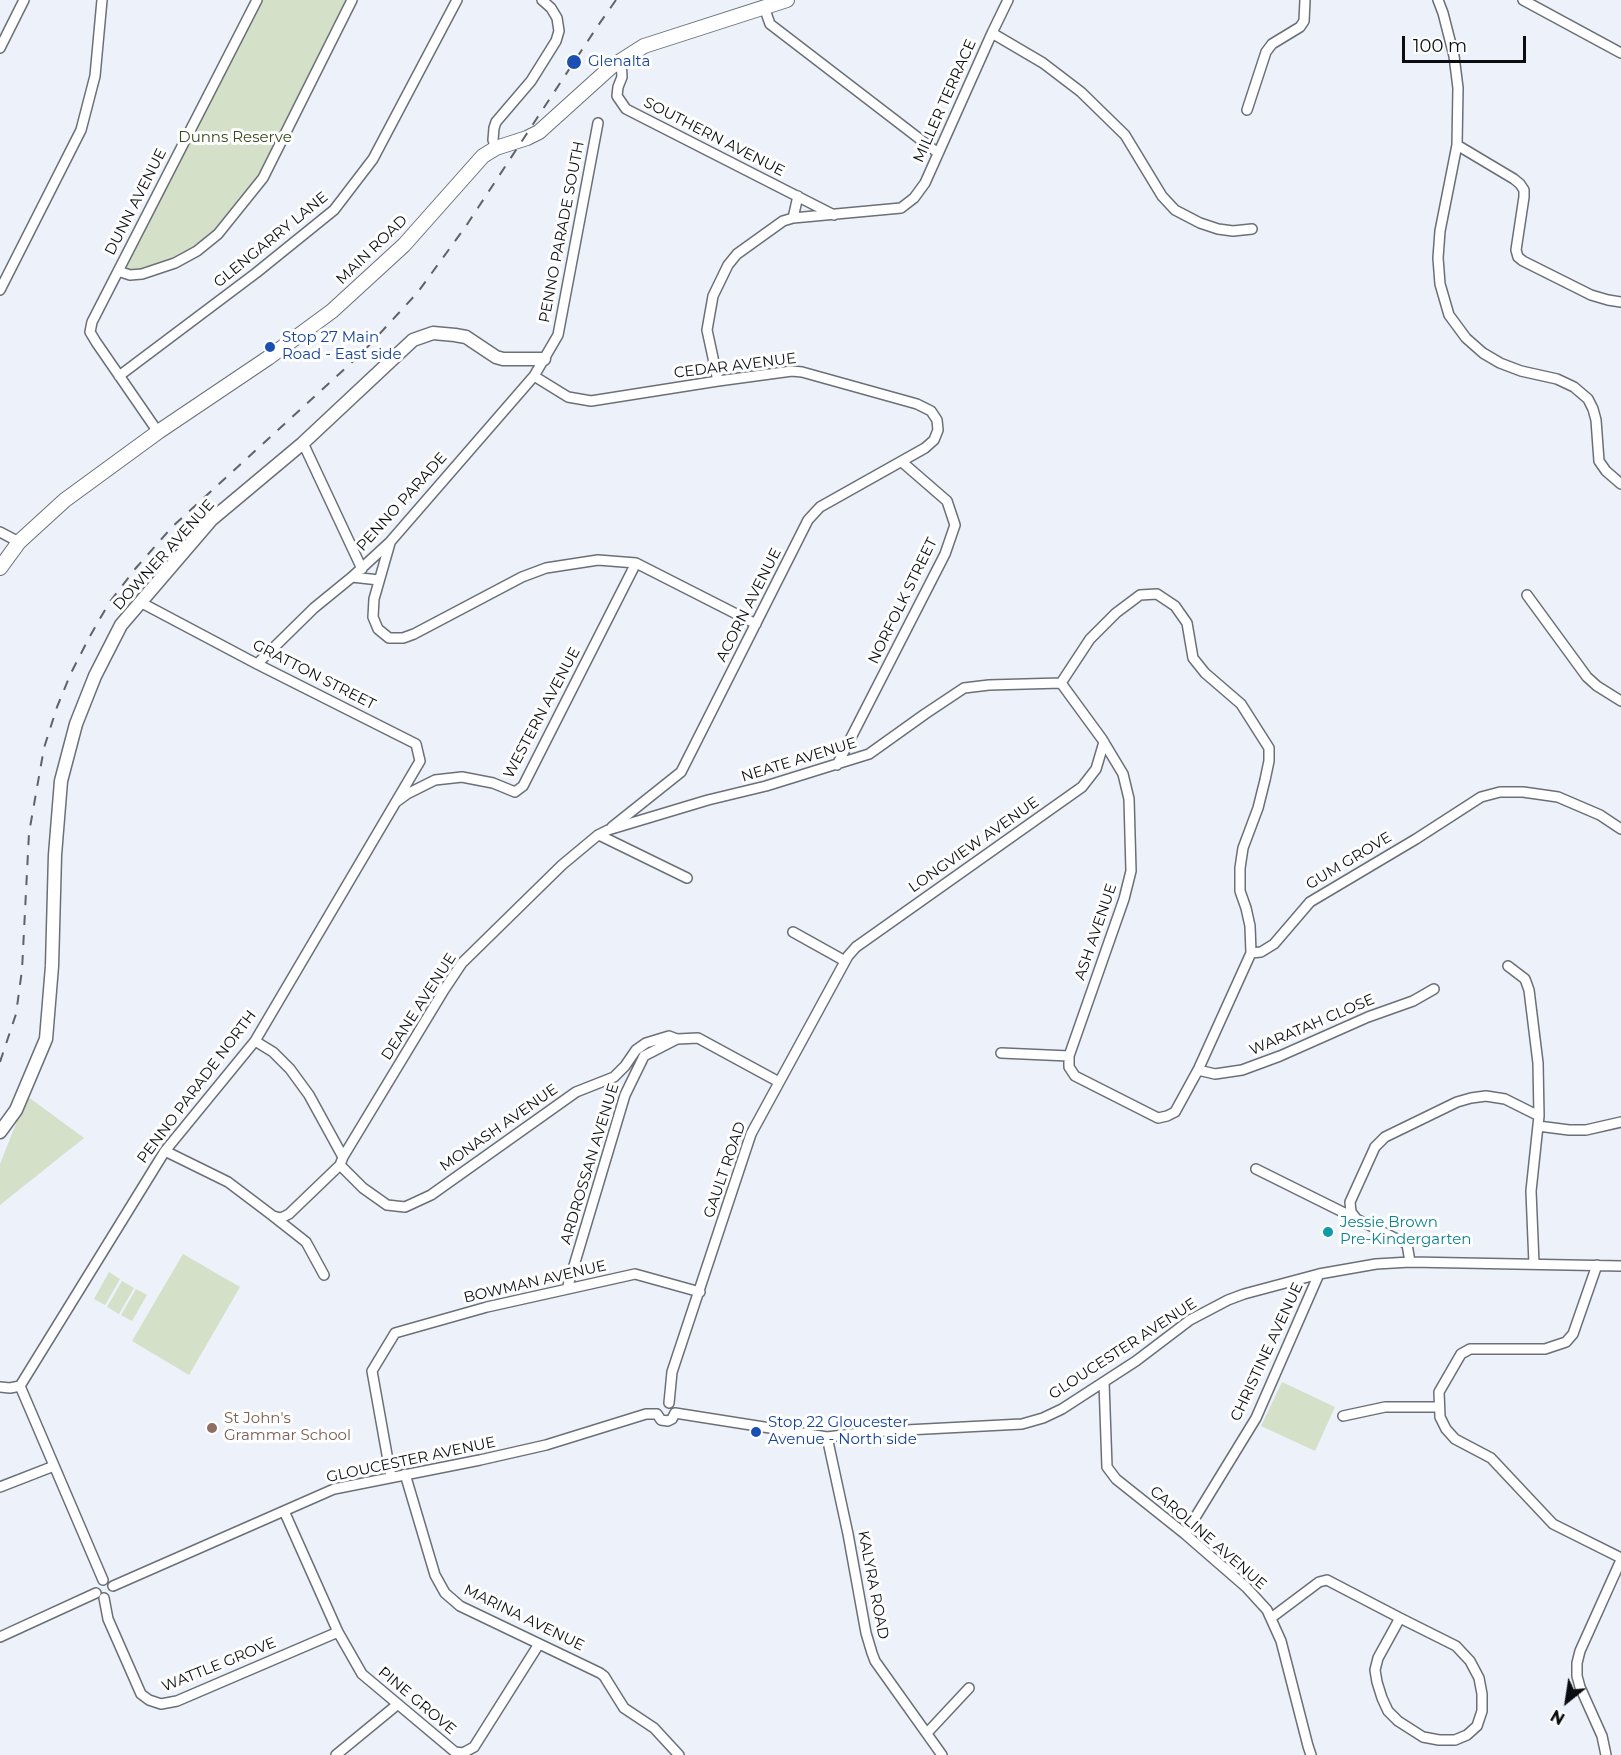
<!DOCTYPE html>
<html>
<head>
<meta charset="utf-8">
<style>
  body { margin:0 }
  #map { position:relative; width:1621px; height:1755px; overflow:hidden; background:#ecf1fa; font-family:Montserrat,sans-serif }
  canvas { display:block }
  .north { position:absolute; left:1537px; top:1671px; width:60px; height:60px; -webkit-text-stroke:4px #fefefe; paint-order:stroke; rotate:210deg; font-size:16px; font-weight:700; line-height:24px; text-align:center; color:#0b0d10 }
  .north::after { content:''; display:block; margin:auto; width:21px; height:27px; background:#0b0d10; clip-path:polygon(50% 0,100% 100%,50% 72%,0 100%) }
  .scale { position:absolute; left:1402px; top:36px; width:124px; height:27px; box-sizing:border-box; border:3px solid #0b0d10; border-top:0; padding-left:8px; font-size:18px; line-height:21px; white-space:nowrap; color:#0b0d10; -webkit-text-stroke:4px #fefefe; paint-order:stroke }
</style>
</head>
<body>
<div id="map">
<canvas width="1621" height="1755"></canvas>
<div class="north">N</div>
<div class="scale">100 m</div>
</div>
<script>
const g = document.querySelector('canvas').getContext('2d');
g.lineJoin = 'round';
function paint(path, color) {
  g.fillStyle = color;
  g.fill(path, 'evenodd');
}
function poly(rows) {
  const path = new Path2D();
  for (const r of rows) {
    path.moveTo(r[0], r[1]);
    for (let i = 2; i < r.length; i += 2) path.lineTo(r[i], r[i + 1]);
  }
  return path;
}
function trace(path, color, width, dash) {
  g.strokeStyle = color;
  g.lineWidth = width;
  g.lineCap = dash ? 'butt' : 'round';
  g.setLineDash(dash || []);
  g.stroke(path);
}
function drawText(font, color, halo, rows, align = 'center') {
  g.font = font + ' Montserrat,sans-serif';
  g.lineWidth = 6;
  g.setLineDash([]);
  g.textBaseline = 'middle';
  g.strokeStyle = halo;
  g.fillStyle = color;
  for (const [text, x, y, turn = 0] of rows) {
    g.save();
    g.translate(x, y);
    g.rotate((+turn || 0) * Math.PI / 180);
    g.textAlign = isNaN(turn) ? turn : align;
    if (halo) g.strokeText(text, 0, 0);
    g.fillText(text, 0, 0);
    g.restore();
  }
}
const green = poly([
  [257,0,352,0,263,178,197,251,142,274,118,271],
  [27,1096,84,1138,0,1205,0,1164],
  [183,1254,240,1287,189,1375,132,1341],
  [109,1272,120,1279,105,1305,94,1299],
  [122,1281,134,1288,119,1314,107,1307],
  [136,1289,147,1295,132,1321,121,1315],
  [1282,1382,1335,1407,1315,1451,1261,1426]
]);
const minor = poly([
  [1438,0,1443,13,1454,56,1458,88,1457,145,1440,231,1438,258,1440,284,1449,315,1466,338,1483,353,1500,363,1521,371,1557,379,1574,387,1588,399,1593,409,1596,420,1599,461,1606,471,1621,484],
  [1523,0,1621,53],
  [764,7,770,24,938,153],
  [992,33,1043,63,1081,92,1125,135,1162,196,1175,210,1200,223,1218,229,1233,231,1252,229],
  [0,48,24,0],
  [621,61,622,77,618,87,617,96,626,109,834,215],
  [1247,110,1266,52,1272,44,1300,27,1304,21,1305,0],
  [1457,145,1514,179,1520,184,1524,190,1524,197,1516,250,1518,257,1523,261,1591,295,1608,300,1621,302],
  [496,148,493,140,494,128,496,122,531,81,556,41,559,31,557,18,551,8,542,0],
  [793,218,901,208,914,198,925,183,992,33,1008,0],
  [118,271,130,275,142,274,175,263,197,251,218,234,263,178,352,0],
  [0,290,81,130,95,76,102,0],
  [119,376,256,273,334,210,373,159,457,0],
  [534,376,568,397,591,401,718,381,792,371,802,372,917,404,931,411,937,420,938,430,934,440,925,448,820,507,808,520,681,772,612,827],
  [718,381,707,330,713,296,728,265,737,254,783,221,793,218,798,196],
  [158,432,96,342,90,332,92,322,257,0],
  [303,443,362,569],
  [0,532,19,542],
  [390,543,374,599,373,617,378,629,389,638,403,638,414,634,522,577,546,568,598,560,636,563,756,624],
  [352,577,379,580],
  [1527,595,1587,677,1597,686,1621,701],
  [257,664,314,608,352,577,390,542,534,376,558,335,598,123],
  [837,765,945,554,955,525,947,501,902,462],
  [396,802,407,794,435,780,462,777,493,783,515,792,523,786,636,563],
  [599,835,687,878],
  [793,932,845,961],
  [1251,953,1261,952,1274,944,1310,902,1416,839,1481,797,1500,792,1523,792,1558,797,1600,815,1621,829],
  [1508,966,1525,979,1529,990,1538,1063,1539,1116,1531,1191,1534,1264],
  [255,1041,273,1052,290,1069,309,1095,343,1157],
  [1001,1053,1069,1056],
  [1198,1070,1215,1074,1242,1070,1280,1056,1368,1017,1413,1001,1434,989],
  [1538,1126,1569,1130,1586,1130,1621,1122],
  [165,1151,228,1182,273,1216,281,1218,289,1214,340,1165,343,1157,444,990,462,963,562,865,598,835,608,830,708,800,766,786,869,754,925,714,964,688,989,685,1061,683,1090,639,1116,613,1140,595,1157,594,1175,606,1187,623,1193,658,1205,673,1241,704,1269,748,1269,761,1265,780,1258,808,1243,848,1240,868,1240,891,1246,908,1250,926,1251,953,1198,1070,1175,1112,1167,1116,1158,1118,1075,1076,1069,1067,1069,1056,1124,899,1131,871,1129,799,1123,774,1102,739,1061,683],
  [340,1165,363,1188,387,1205,405,1207,431,1195,576,1092,614,1077,625,1066,636,1050,646,1043,669,1036,677,1039],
  [1256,1169,1407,1244,1410,1262],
  [273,1216,306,1242,324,1275],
  [1355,1217,1351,1212,1350,1202,1375,1147,1385,1137,1457,1102,1471,1098,1486,1096,1505,1099,1539,1116],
  [1597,1265,1573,1334,1566,1342,1545,1349,1470,1349,1461,1354,1439,1392,1440,1417,1446,1429,1455,1439,1491,1458,1553,1524,1621,1558],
  [567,1289,625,1095,644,1056,677,1039,698,1038,779,1082],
  [1104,1382,1107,1467,1116,1479,1185,1534,1246,1587,1267,1610,1281,1641,1308,1746,1311,1755],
  [20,1386,165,1151,255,1041,420,761,416,744,257,664,140,602],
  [0,1387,10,1388,20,1386,103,1580],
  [669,1403,672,1372,751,1134,848,956,856,947,1082,787,1096,769,1104,742],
  [675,1413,827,1437,868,1432,1022,1424,1043,1418,1062,1409,1136,1361,1190,1320,1228,1300,1244,1294,1319,1274,1376,1264,1410,1262,1621,1266],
  [657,1414,661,1420,668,1421,672,1419,675,1413],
  [1343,1416,1385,1407,1439,1407],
  [827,1437,848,1534,866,1633,872,1653,875,1661,942,1755],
  [405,1474,435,1575,445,1593,460,1606,600,1673,604,1676,624,1708,654,1728,679,1755],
  [391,1477,372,1371,395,1333,487,1307,635,1274,700,1292],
  [0,1487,54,1466],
  [284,1511,338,1632,362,1674,455,1752,463,1753,474,1747,539,1644],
  [1185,1534,1256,1418,1319,1274],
  [113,1586,334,1489,480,1460,546,1445,646,1414,657,1414],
  [104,1598,108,1619,141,1694,149,1700,161,1704,177,1701,338,1632],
  [1271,1618,1319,1582,1327,1580,1400,1618,1456,1646,1470,1661,1479,1678,1482,1694,1482,1711,1477,1726,1467,1735,1455,1740,1439,1740,1423,1737,1398,1721,1388,1711,1382,1698,1377,1682,1375,1670,1378,1658,1400,1618],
  [0,1637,96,1593],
  [927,1733,969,1688],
  [336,1755,398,1704],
  [1606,1755,1602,1736,1580,1687,1577,1676,1577,1663,1580,1651,1621,1560]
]);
const tertiary = poly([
  [0,1132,16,1110,46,1039,52,966,55,855,61,781,76,724,95,676,121,625,211,520,303,443,413,340,433,333,455,335,466,337,496,357,503,359,544,359]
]);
const secondary = poly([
  [0,568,19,542,65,500,158,432,268,358,332,311,404,245,483,156,496,148,527,138,539,132,611,67,644,46,787,0]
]);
const rail = poly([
  [0,1062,16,1014,22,970,29,833,44,748,57,707,71,673,90,636,109,603,135,569,172,527,362,353,418,292,466,226,597,27,616,0]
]);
const markers = [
  [574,62,8,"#1a4fb4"],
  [270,347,6,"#1a4fb4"],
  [1328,1232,6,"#0f9aa8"],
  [212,1428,6,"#8d6e63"],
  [756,1432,6,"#1a4fb4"]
];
const transitNames = [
  ["Glenalta",588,62],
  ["Stop 27 Main",282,338],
  ["Road - East side",282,355],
  ["Stop 22 Gloucester",768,1423],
  ["Avenue - North side",768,1440]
];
const streetNames = [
  ["MILLER TERRACE",945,101,-66],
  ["SOUTHERN AVENUE",714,137,27],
  ["DUNN AVENUE",136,202,-63],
  ["PENNO PARADE SOUTH",562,232,-79],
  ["GLENGARRY LANE",271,240,-39],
  ["MAIN ROAD",372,250,-44],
  ["CEDAR AVENUE",735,366,-7],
  ["PENNO PARADE",402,502,-48],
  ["DOWNER AVENUE",164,555,-48],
  ["NORFOLK STREET",903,601,-64],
  ["ACORN AVENUE",749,605,-63],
  ["GRATTON STREET",314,675,27],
  ["WESTERN AVENUE",542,713,-62],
  ["NEATE AVENUE",799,760,-17],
  ["LONGVIEW AVENUE",974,845,-35],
  ["GUM GROVE",1349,861,-31],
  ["ASH AVENUE",1096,932,-71],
  ["DEANE AVENUE",419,1007,-57],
  ["WARATAH CLOSE",1312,1025,-23],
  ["PENNO PARADE NORTH",197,1087,-53],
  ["MONASH AVENUE",499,1128,-35],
  ["ARDROSSAN AVENUE",590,1164,-73],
  ["GAULT ROAD",725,1170,-71],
  ["BOWMAN AVENUE",535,1282,-13],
  ["GLOUCESTER AVENUE",1123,1349,-33],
  ["CHRISTINE AVENUE",1267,1352,-65],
  ["GLOUCESTER AVENUE",411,1460,-12],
  ["CAROLINE AVENUE",1208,1538,41],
  ["KALYRA ROAD",873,1585,79],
  ["MARINA AVENUE",524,1618,26],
  ["WATTLE GROVE",219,1665,-22],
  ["PINE GROVE",417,1701,40]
];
const parkNames = [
  ["Dunns Reserve",235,138]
];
const cultureNames = [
  ["Jessie Brown",1340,1223],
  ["Pre-Kindergarten",1340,1240]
];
const educationNames = [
  ["St John's",224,1419],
  ["Grammar School",224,1436]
];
paint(green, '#d4e0c8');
trace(minor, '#6b7078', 12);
trace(tertiary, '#6b7078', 15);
trace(secondary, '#6b7078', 16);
trace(minor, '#fff', 9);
trace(tertiary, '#fff', 12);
trace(secondary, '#fff', 14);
trace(rail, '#5f6267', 2, [10, 10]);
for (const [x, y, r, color] of markers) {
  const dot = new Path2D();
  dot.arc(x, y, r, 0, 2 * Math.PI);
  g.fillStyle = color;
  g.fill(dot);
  trace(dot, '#fefefe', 2);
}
drawText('15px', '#164399', '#fefefe', transitNames, 'left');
drawText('15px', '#0b0d10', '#fefefe', streetNames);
drawText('15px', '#374a1d', '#fefefe', parkNames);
drawText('15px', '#0d838f', '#fefefe', cultureNames, 'left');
drawText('15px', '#785e54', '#fefefe', educationNames, 'left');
</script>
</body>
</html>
